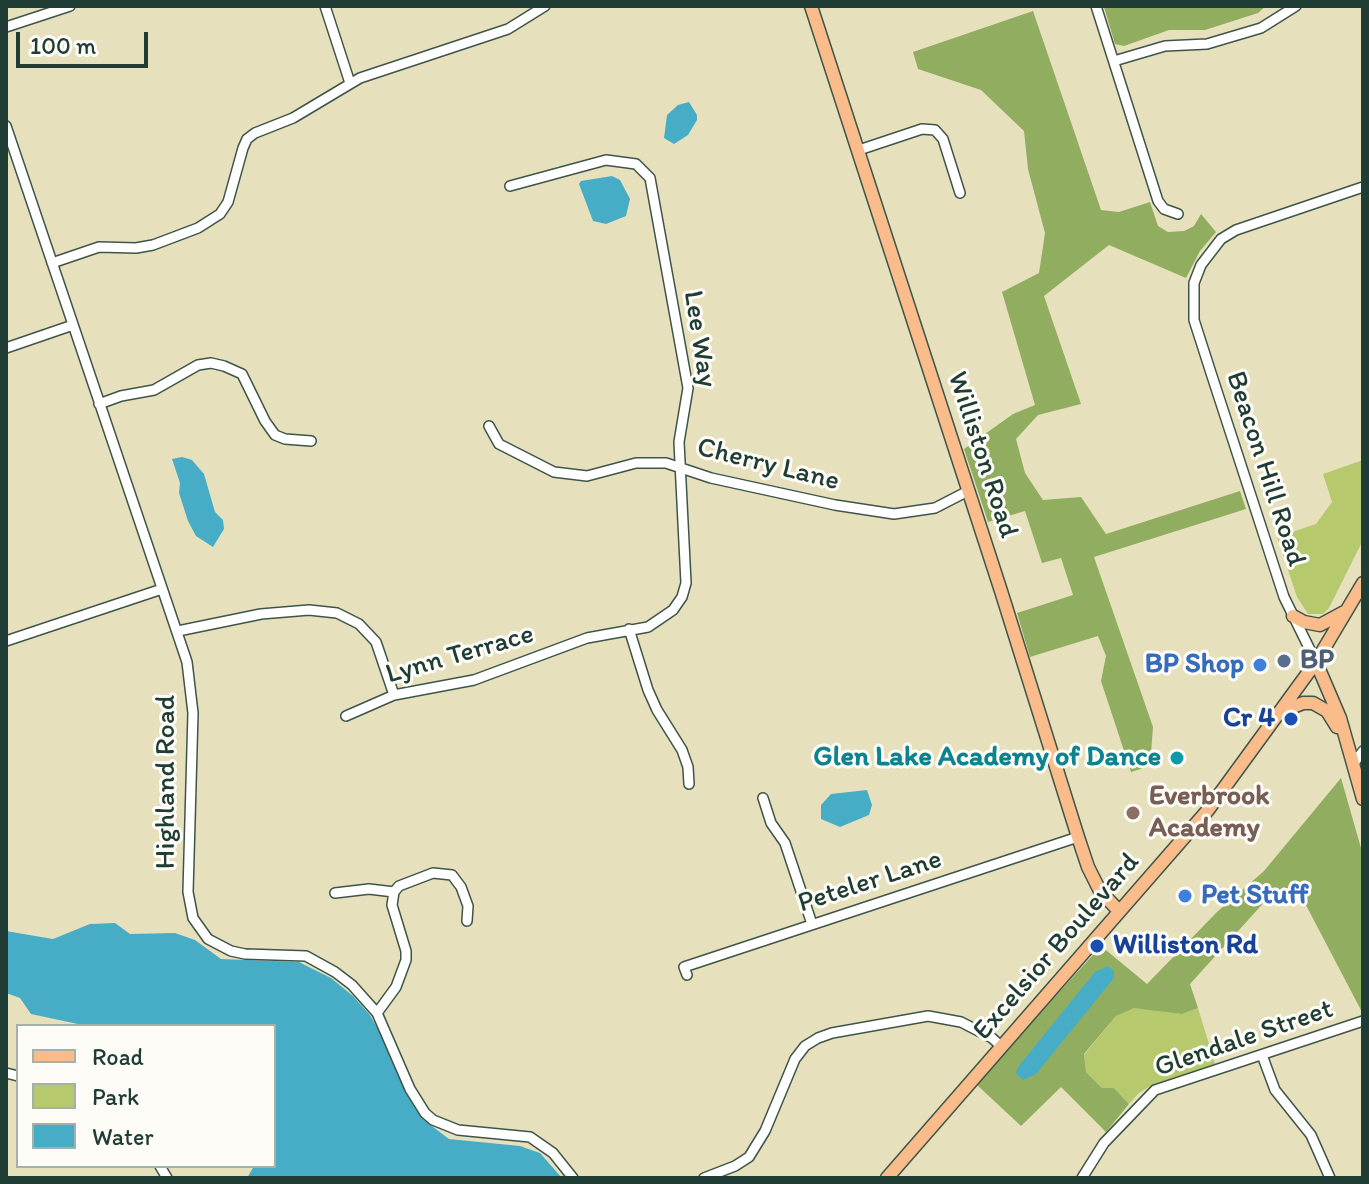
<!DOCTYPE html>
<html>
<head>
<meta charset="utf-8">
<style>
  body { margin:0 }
  #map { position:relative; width:1369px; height:1184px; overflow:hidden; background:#e7e0bd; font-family:Itim,sans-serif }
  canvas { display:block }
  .frame { position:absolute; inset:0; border:8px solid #1f3d34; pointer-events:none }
  .legend { position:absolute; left:16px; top:1024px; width:260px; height:144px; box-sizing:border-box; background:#fdfcf7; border:2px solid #a4b0a9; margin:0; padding:10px 14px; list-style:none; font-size:24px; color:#1f3d34 }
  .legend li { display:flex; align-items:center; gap:16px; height:40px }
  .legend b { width:40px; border:2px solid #a4b0a9 }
  .scale { position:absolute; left:16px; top:32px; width:132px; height:36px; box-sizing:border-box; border:4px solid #1f3d34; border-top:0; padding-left:10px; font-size:24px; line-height:28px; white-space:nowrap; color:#1f3d34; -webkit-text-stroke:6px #fdfcf7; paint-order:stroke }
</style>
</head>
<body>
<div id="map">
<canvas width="1369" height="1184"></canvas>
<div class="frame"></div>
<ul class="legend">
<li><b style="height:10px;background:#f9bc8a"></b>Road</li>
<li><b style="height:22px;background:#b6c96d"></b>Park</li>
<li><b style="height:22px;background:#47adc7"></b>Water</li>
</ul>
<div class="scale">100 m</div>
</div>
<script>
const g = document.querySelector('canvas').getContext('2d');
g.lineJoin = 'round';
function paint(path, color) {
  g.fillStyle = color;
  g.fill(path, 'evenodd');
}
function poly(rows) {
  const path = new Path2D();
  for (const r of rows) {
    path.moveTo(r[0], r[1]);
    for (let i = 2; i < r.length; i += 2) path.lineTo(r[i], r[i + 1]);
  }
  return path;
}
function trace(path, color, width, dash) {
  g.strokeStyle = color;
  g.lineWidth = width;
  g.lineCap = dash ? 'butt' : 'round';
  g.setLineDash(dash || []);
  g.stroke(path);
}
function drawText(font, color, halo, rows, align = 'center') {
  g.font = font + ' Itim,sans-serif';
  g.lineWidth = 6;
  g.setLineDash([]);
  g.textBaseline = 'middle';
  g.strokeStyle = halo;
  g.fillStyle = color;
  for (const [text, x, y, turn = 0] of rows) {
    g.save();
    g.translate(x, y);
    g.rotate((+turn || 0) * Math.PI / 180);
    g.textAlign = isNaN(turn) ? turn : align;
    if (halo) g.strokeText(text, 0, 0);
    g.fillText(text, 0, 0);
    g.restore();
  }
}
const green = poly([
  [1363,460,1363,540,1329,608,1323,614,1308,614,1297,597,1277,537,1316,524,1332,502,1323,474],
  [1134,1007,1182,1014,1198,1008,1215,1064,1154,1084,1139,1093,1129,1104,1114,1088,1102,1088,1086,1072,1084,1055,1116,1016]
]);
const forest = poly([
  [1108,6,1266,6,1258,13,1205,30,1169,30,1124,46,1115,44,1104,7],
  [1033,11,1101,210,1119,212,1150,202,1158,226,1168,232,1184,231,1194,226,1201,214,1216,232,1200,251,1186,278,1109,245,1044,296,1081,404,1038,415,1016,439,1025,473,1043,500,1081,497,1106,534,1240,491,1246,509,1094,557,1153,727,1150,766,1131,772,1101,681,1106,656,1098,636,1030,657,1017,613,1073,595,1061,558,1042,563,1025,511,988,522,964,449,1013,414,1035,405,1002,292,1039,273,1045,233,1028,169,1024,131,981,90,918,69,913,52],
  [1341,778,1363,855,1363,1014,1297,888,1268,898,1190,984,1198,1008,1182,1014,1134,1008,1116,1016,1084,1054,1086,1072,1102,1088,1114,1088,1129,1104,1106,1132,1061,1087,1021,1126,976,1084,1101,946,1147,984,1217,912,1264,871]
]);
const water = poly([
  [689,102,697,115,697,120,688,135,674,144,664,138,667,115,678,105],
  [612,176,620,180,630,199,626,216,606,224,593,221,579,184,581,181],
  [182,457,192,460,204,474,215,512,223,520,224,529,213,547,196,536,188,521,179,493,180,483,172,459],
  [867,790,872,805,869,815,840,827,821,819,821,805,831,794],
  [115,923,130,934,175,933,195,940,221,959,299,962,331,978,353,996,370,1015,386,1044,409,1098,424,1120,449,1139,520,1146,540,1153,562,1178,247,1178,254,1166,274,1166,274,1026,87,1026,31,1014,20,998,6,993,6,931,53,939,90,924],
  [1108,966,1114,971,1114,978,1036,1074,1023,1080,1016,1073,1018,1067,1095,972]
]);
const minor = poly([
  [325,6,350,83],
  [1096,6,1158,201,1164,209,1178,214],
  [6,27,70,6],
  [1114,61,1165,46,1207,44,1261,28,1296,6],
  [6,126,187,662,193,713,188,892,193,918,208,939,231,951,245,954,306,956,335,972,352,985,377,1013,410,1089,425,1113,433,1120,458,1130,530,1137,553,1153,573,1178],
  [859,150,922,129,935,130,943,139,960,193],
  [52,263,99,247,136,248,153,245,198,228,220,214,228,202,243,148,247,139,255,133,293,118,360,78,508,29,545,6],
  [6,348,73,325],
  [99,404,121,396,154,390,198,365,211,363,224,366,242,374,265,421,275,435,285,439,311,441],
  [489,426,499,444,554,472,587,476,636,463,666,463,711,478,835,505,894,514,935,508,968,491],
  [629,629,648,690,657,710,682,750,688,767,689,784],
  [178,631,261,614,309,610,337,613,359,624,376,642,394,695],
  [6,641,162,589],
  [1316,662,1284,597,1212,376,1194,320,1194,283,1201,265,1221,239,1236,230,1363,187],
  [346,716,394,695,474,680,587,638,648,627,673,610,682,597,686,583,679,442,688,388,650,178,636,164,606,160,510,186],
  [1354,763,1363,751],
  [763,798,771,823,785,843,812,924],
  [335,893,369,889,394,892],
  [687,975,684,967,1078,837],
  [377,1013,396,987,406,960,406,951,392,905,394,892,399,886,433,873,452,875,461,887,468,906,467,921],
  [1262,1055,1275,1090,1311,1135,1330,1178],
  [6,1073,18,1076],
  [160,1166,167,1178],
  [704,1178,735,1166,749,1157,765,1131,795,1059,805,1046,818,1038,832,1033,928,1016,961,1022,992,1038,1002,1047],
  [1082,1178,1104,1143,1155,1090,1363,1021]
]);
const major = poly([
  [811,6,1001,591,1078,837,1088,867,1100,891,1119,911],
  [1293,616,1304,622,1320,625,1346,611],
  [1316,662,1340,718,1363,799],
  [1281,712,1303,703,1313,703,1327,711,1337,727],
  [887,1178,1208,810,1316,662,1363,583]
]);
const markers = [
  [1284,661,8,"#5c6f8a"],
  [1260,665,8,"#3f7fe0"],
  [1291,719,8,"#1a4fb4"],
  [1177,758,8,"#0f9aa8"],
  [1133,813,8,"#8d6e63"],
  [1185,896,8,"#3f7fe0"],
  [1097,946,8,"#1a4fb4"]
];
const streetNames = [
  ["Lee Way",699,339,81],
  ["Williston Road",982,455,72],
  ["Cherry Lane",768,465,14],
  ["Beacon Hill Road",1265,469,72],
  ["Lynn Terrace",460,655,-16],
  ["Highland Road",167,782,-90],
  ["Peteler Lane",870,882,-18],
  ["Excelsior Boulevard",1057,947,-49],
  ["Glendale Street",1244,1039,-19]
];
const serviceNames = [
  ["BP",1300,661]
];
const shopNames = [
  ["BP Shop",1244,665],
  ["Pet Stuff",1201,896,"left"]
];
const transitNames = [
  ["Cr 4",1275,719],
  ["Williston Rd",1113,946,"left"]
];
const cultureNames = [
  ["Glen Lake Academy of Dance",1161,758]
];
const educationNames = [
  ["Everbrook",1149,797],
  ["Academy",1149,829]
];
paint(green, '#b6c96d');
paint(forest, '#90ad60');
paint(water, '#47adc7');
trace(minor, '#3d5549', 12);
trace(major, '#3d5549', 15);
trace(minor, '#fff', 9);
trace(major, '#f9bc8a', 12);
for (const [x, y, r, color] of markers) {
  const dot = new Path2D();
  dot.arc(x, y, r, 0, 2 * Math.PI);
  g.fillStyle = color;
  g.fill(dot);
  trace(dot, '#fdfcf7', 3);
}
drawText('28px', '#1f3d34', '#fdfcf7', streetNames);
drawText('bold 28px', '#4e5e75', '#fdfcf7', serviceNames, 'left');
drawText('bold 28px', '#366cbe', '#fdfcf7', shopNames, 'right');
drawText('bold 28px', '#164399', '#fdfcf7', transitNames, 'right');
drawText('bold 28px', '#0d838f', '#fdfcf7', cultureNames, 'right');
drawText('bold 28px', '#785e54', '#fdfcf7', educationNames, 'left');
</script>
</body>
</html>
